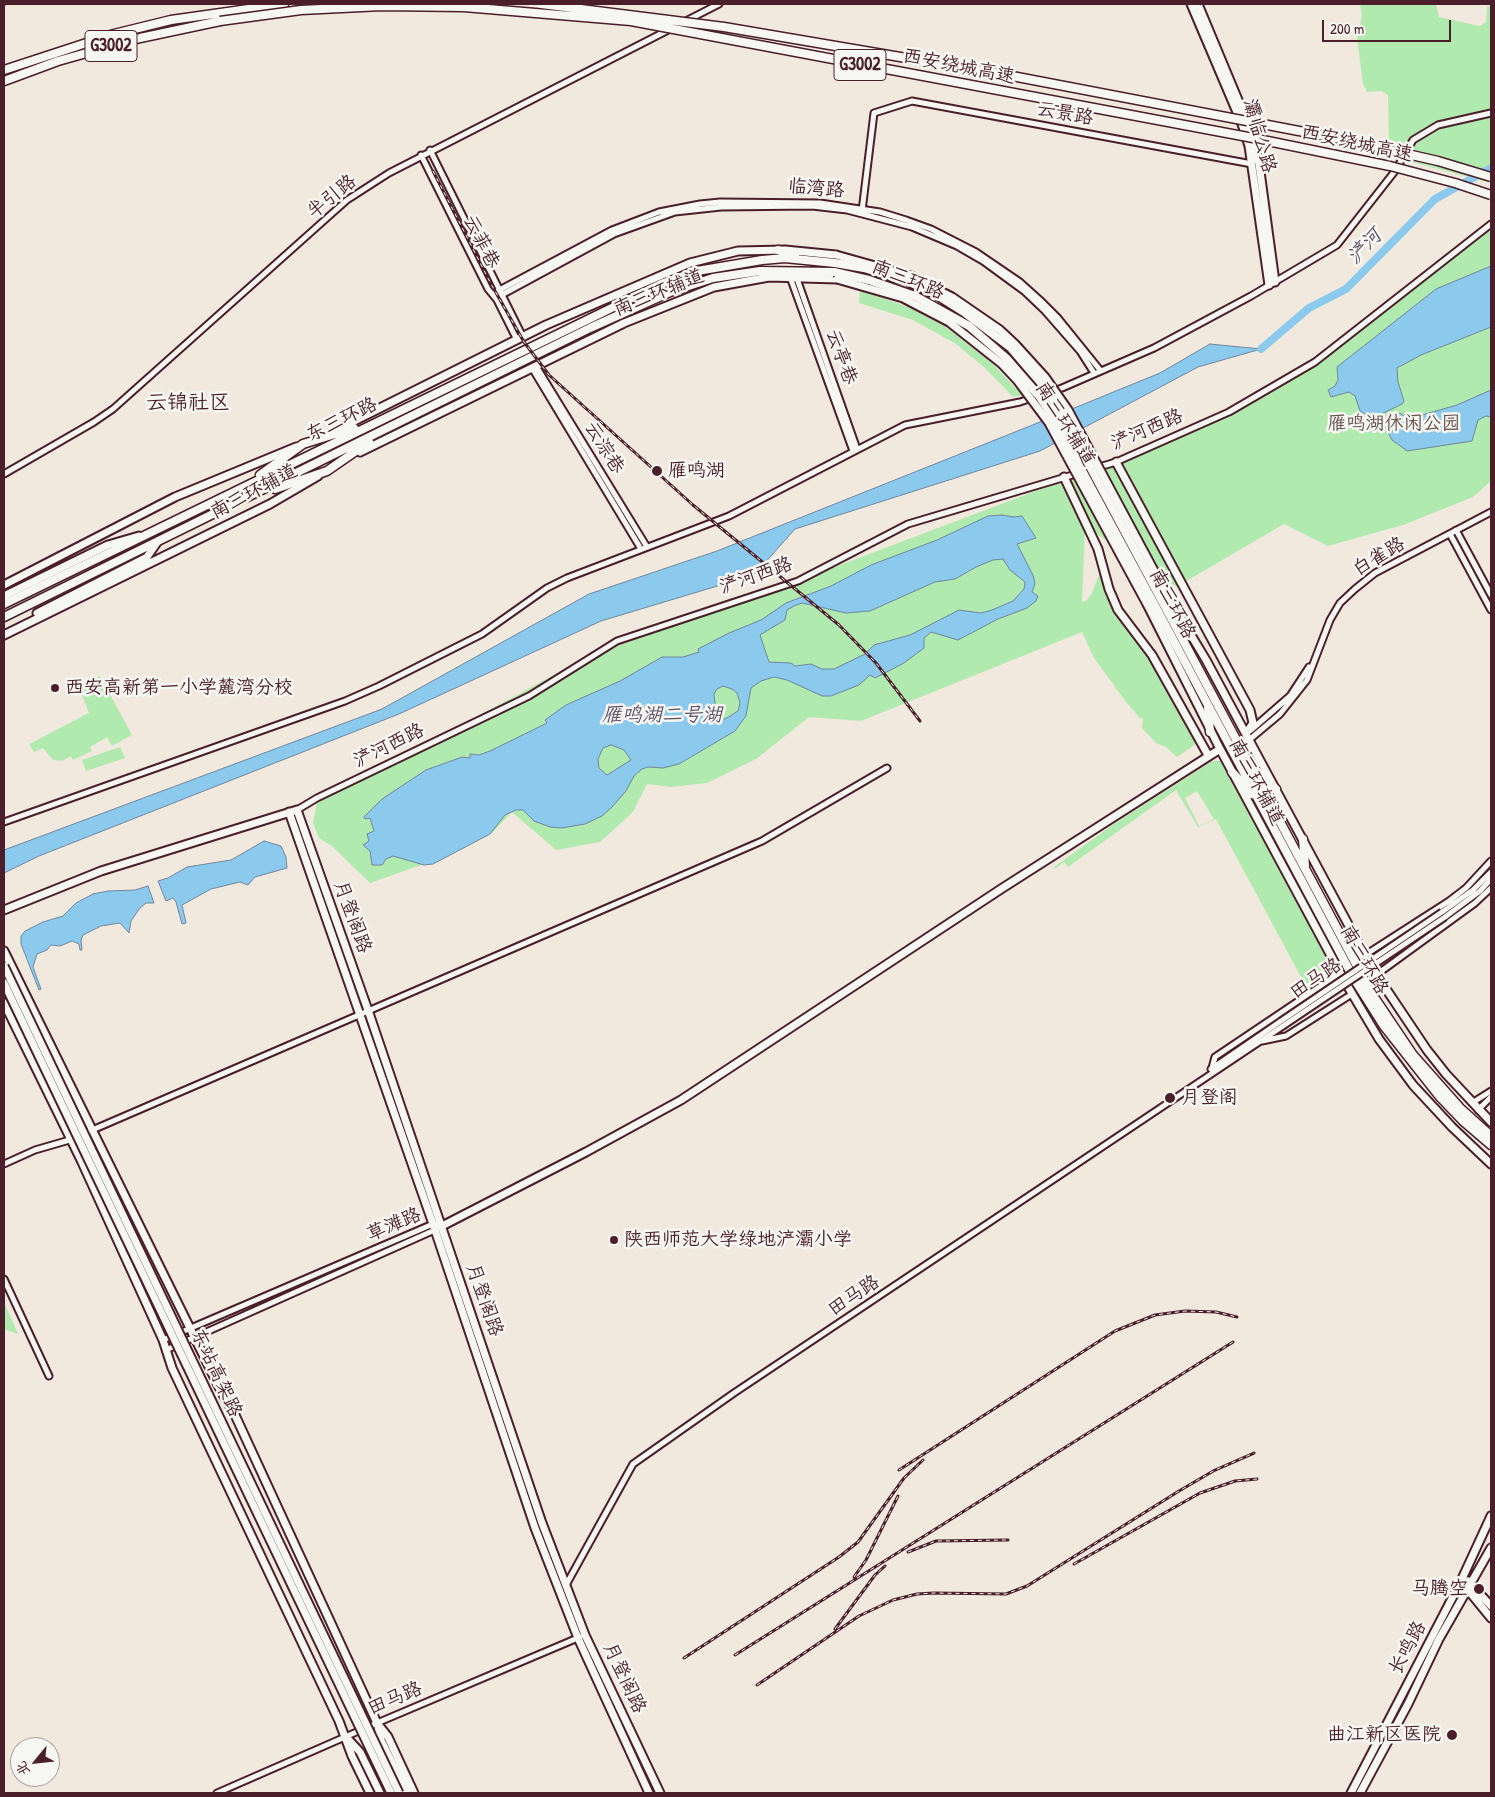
<!DOCTYPE html>
<html>
<head>
<meta charset="utf-8">
<style>
  body { margin:0 }
  #map { position:relative; width:1495px; height:1797px; overflow:hidden; background:#f1e9de; font-family:"Patrick Hand","LXGW WenKai TC",sans-serif }
  canvas { display:block }
  .frame { position:absolute; inset:0; border:5px solid #4a1f2b; pointer-events:none }
  .north { position:absolute; left:10px; top:1737px; width:50px; height:50px; box-sizing:border-box; background:#f6f6f2; border:1px solid #b1a0a2; border-radius:50%; rotate:242deg; font-size:14px; font-weight:700; line-height:20px; text-align:center; color:#4a1f2b }
  .north::after { content:''; display:block; margin:auto; width:18px; height:22px; background:#4a1f2b; clip-path:polygon(50% 0,100% 100%,50% 72%,0 100%) }
  .scale { position:absolute; left:1322px; top:20px; width:129px; height:22px; box-sizing:border-box; border:2px solid #4a1f2b; border-top:0; padding-left:6px; font-size:15px; line-height:18px; white-space:nowrap; color:#4a1f2b; -webkit-text-stroke:4px #f6f6f2; paint-order:stroke }
</style>
</head>
<body>
<div id="map">
<canvas width="1495" height="1797"></canvas>
<div class="frame"></div>
<div class="north">北</div>
<div class="scale">200 m</div>
</div>
<script>
const g = document.querySelector('canvas').getContext('2d');
g.lineJoin = 'round';
function paint(path, color) {
  g.fillStyle = color;
  g.fill(path, 'evenodd');
}
function poly(rows) {
  const path = new Path2D();
  for (const r of rows) {
    path.moveTo(r[0], r[1]);
    for (let i = 2; i < r.length; i += 2) path.lineTo(r[i], r[i + 1]);
  }
  return path;
}
function trace(path, color, width, dash) {
  g.strokeStyle = color;
  g.lineWidth = width;
  g.lineCap = dash ? 'butt' : 'round';
  g.setLineDash(dash || []);
  g.stroke(path);
}
function drawText(font, color, halo, rows, align = 'center') {
  g.font = font + ' "Patrick Hand","LXGW WenKai TC",sans-serif';
  g.lineWidth = 5;
  g.setLineDash([]);
  g.textBaseline = 'middle';
  g.strokeStyle = halo;
  g.fillStyle = color;
  for (const [text, x, y, turn = 0] of rows) {
    g.save();
    g.translate(x, y);
    g.rotate((+turn || 0) * Math.PI / 180);
    g.textAlign = isNaN(turn) ? turn : align;
    if (halo) g.strokeText(text, 0, 0);
    g.fillText(text, 0, 0);
    g.restore();
  }
}
const green = poly([
  [1360,4,1436,4,1439,17,1480,26,1486,22,1487,7,1491,6,1491,183,1389,156,1388,95,1381,91,1367,92,1363,83,1357,38,1362,16],
  [1491,224,1491,481,1473,497,1403,525,1328,546,1284,524,1176,587,1085,526,1082,602,1087,600,1092,593,1102,567,1117,613,1148,655,1197,743,1177,757,1166,747,1156,743,1142,728,1143,719,1139,717,1126,702,1094,658,1082,632,861,721,809,717,756,759,707,783,670,787,647,784,633,812,600,842,556,850,512,812,492,833,427,863,370,883,332,846,319,838,313,823,317,803,613,643,798,581,1157,445,1229,412,1315,362],
  [860,290,908,307,946,327,992,363,1022,395,1013,397,985,368,956,344,913,320,859,303],
  [100,676,132,735,112,746,107,737,90,747,92,751,73,760,71,756,62,761,53,760,43,748,34,752,29,744,89,713,79,688],
  [120,747,125,758,86,771,82,760],
  [1212,761,1221,761,1333,967,1328,975,1311,985,1310,982,1307,984,1301,977,1216,819,1198,827,1176,790,1068,867,1064,862,1055,869,1054,867,1114,824],
  [1197,791,1214,819,1199,826,1185,798],
  [4,1302,18,1334,4,1329]
]);
const water = poly([
  [1491,266,1491,327,1421,355,1397,368,1398,382,1404,401,1402,404,1371,419,1360,411,1355,396,1349,392,1331,397,1328,390,1335,386,1338,380,1337,367,1436,289,1491,266],
  [1210,344,1261,349,1198,367,1040,451,795,529,754,575,601,621,399,714,39,856,4,873,4,850,382,709,589,594,717,551,1040,422,1160,373,1210,344],
  [1491,390,1491,417,1486,416,1478,420,1472,441,1407,451,1392,440,1382,421,1390,415,1400,413,1408,419,1457,405,1491,390],
  [1002,515,1014,517,1022,516,1036,538,1017,544,1033,575,1035,584,1032,592,1038,596,1036,601,1027,608,998,619,958,640,931,632,924,638,924,648,904,663,875,678,870,675,859,685,831,696,822,696,787,680,774,677,761,681,751,688,746,716,735,731,679,764,663,768,648,767,642,769,634,776,626,791,612,807,602,816,585,824,562,828,550,827,534,821,523,810,516,810,505,815,490,834,433,864,424,865,393,856,386,859,382,865,372,865,370,851,363,845,369,841,367,834,374,831,370,818,365,819,364,817,382,799,426,770,462,757,470,758,470,754,479,755,490,751,547,723,545,720,566,705,620,681,662,657,683,657,699,652,698,649,729,633,761,620,786,603,831,586,871,565,937,540,988,516,1002,515],
  [1003,559,1010,570,1025,582,1024,589,1013,601,992,610,981,613,959,610,910,635,874,645,865,654,834,669,822,669,811,664,795,666,791,663,769,662,760,635,785,620,787,610,794,606,802,603,846,613,870,611,935,582,955,579,976,567,993,560,1003,559],
  [723,686,732,689,737,693,740,703,738,711,725,719,719,718,716,714,714,694,717,689,723,686],
  [611,745,624,750,631,760,607,775,599,768,598,759,603,748,611,745],
  [264,841,281,846,286,857,287,868,255,877,248,885,240,882,211,889,182,905,186,923,182,924,176,902,173,898,166,901,158,881,168,878,187,867,231,860,264,841],
  [148,886,154,903,146,903,140,908,131,921,129,933,120,923,101,926,83,935,81,940,82,950,80,950,79,944,72,941,60,946,51,945,47,950,37,954,33,967,41,989,39,990,21,944,21,936,25,931,43,922,63,916,76,903,93,894,108,891,135,890,148,886]
]);
const river = poly([
  [1261,349,1309,308,1346,289,1435,199,1491,168]
]);
const minor = poly([
  [430,150,523,337],
  [421,155,488,289,497,300,517,340],
  [862,211,874,113,912,101,1252,164],
  [796,276,857,449],
  [790,277,853,451],
  [492,294,612,230,659,212,700,204,720,202,820,203,880,212,906,220,931,229,976,252,1020,282,1040,300,1058,318,1100,370],
  [496,298,614,234,675,212,721,207,812,206,847,210,912,227,957,246,983,261,1024,291,1045,311,1080,351,1094,373],
  [536,366,647,547],
  [532,368,641,549],
  [4,474,94,422,113,409,347,200,389,173,719,4],
  [1456,530,1491,595],
  [1450,534,1491,610],
  [1251,730,1290,696,1309,667],
  [1249,740,1280,714,1307,680,1330,620,1340,603,1355,589,1375,573,1491,512],
  [297,810,317,798,529,696,617,641,798,581,908,524,1116,462,1229,412,1315,362,1491,224],
  [4,822,345,701,379,686,482,634,547,588,567,578,729,516,905,425,1020,402,1062,388,1154,348,1251,296,1337,245,1395,171,1413,140,1438,125,1491,113],
  [1442,912,1473,890,1491,872],
  [1445,917,1480,891,1491,879],
  [1365,955,1449,901,1466,888,1491,861],
  [1376,975,1475,903,1491,888],
  [1262,1041,1286,1036,1352,994],
  [1212,1068,1215,1057,1340,973],
  [1211,1069,1281,1021],
  [1472,1103,1491,1091],
  [1478,1110,1491,1097],
  [90,1131,762,841,887,768],
  [4,1164,35,1150,73,1139],
  [4,1279,49,1376],
  [163,1340,433,1224,442,1226],
  [166,1350,437,1229],
  [566,1585,633,1464,734,1393,1283,1026],
  [217,1793,377,1723,580,1637]
]);
const major = poly([
  [1191,4,1242,124,1249,146,1269,285],
  [1198,4,1251,131,1259,164,1275,282],
  [332,432,546,325,690,263,738,251,785,250,836,255],
  [360,452,624,323,714,287,769,277,837,279],
  [1116,462,1250,710,1253,723,1246,734],
  [1064,477,1098,549,1109,589,1118,610,1152,655,1208,755],
  [4,585,175,497,296,447],
  [1167,595,1206,660,1370,965,1427,1050,1446,1074,1491,1122],
  [4,596,108,545,139,536],
  [1148,606,1220,749,1344,980,1379,1039,1413,1085,1452,1127,1491,1164],
  [37,613,147,557,158,541],
  [4,635,270,504,318,476],
  [289,812,433,1224,535,1528,578,1638,649,1793],
  [4,910,101,871,297,810,369,1013,542,1523,585,1635,660,1793],
  [4,951,221,1391,235,1415,377,1723,388,1737,414,1793],
  [4,1003,81,1160,163,1340,172,1368,339,1721,352,1756,370,1793],
  [442,1226,586,1152,681,1100,1001,889,1220,749],
  [1468,1581,1491,1606],
  [1464,1585,1491,1618],
  [378,1727,381,1740,407,1793],
  [348,1739,360,1752,380,1793],
  [1351,1793,1461,1581,1491,1516],
  [1360,1793,1408,1704,1439,1639,1491,1548]
]);
const highway = poly([
  [4,70,114,34,171,20,284,4],
  [4,81,58,61,140,38,220,21],
  [778,250,795,256],
  [771,272,785,276],
  [260,475,303,444,354,428],
  [275,489,327,471,369,442],
  [1161,599,1372,994,1413,1055,1460,1108,1491,1136],
  [1153,602,1353,977,1384,1026,1440,1097,1463,1121,1491,1145],
  [4,604,661,284,697,271,762,260,785,258,835,263],
  [4,617,590,328,670,292,713,278,760,271,834,272],
  [1208,708,1210,732],
  [1253,768,1276,789],
  [1232,772,1252,794],
  [1303,839,1305,866]
]);
const rail = poly([
  [4,4,5,4],
  [433,171,491,284,524,342,549,375,693,505,839,625,876,663,920,721],
  [899,1470,1115,1331,1155,1315,1185,1311,1216,1312,1237,1317],
  [908,1552,936,1541,1008,1540],
  [1074,1564,1200,1493,1235,1481,1257,1479],
  [854,1577,866,1560,898,1496],
  [835,1629,875,1575,885,1566],
  [735,1655,1233,1342],
  [684,1658,839,1557,858,1542,904,1478,923,1460],
  [757,1685,859,1616,893,1600,917,1594,934,1593,1006,1594,1027,1586,1179,1491,1215,1470,1254,1453]
]);
const minorBridge = poly([
  [1281,1021,1442,912],
  [1283,1026,1445,917]
]);
const majorBridge = poly([
  [836,255,911,276,952,297,1000,330,1015,344,1045,377,1068,410,1167,595],
  [837,279,903,298,949,322,1002,364,1017,380,1049,423,1148,606],
  [4,966,399,1793],
  [4,983,391,1793]
]);
const highwayBridge = poly([
  [541,4,724,27,1012,76,1346,140,1438,161,1491,177],
  [220,21,301,10,382,6,464,7,631,21,1248,137,1390,166,1455,183,1491,195],
  [835,263,864,268,907,281,937,295,964,312,1010,347,1047,390,1063,416,1161,599],
  [834,272,869,280,915,296,969,326,1006,358,1040,397,1054,419,1153,602]
]);
const markers = [
  [657,471,6,"#4a1f2b"],
  [55,688,5,"#4a1f2b"],
  [1170,1098,6,"#4a1f2b"],
  [614,1240,5,"#4a1f2b"],
  [1479,1589,6,"#4a1f2b"],
  [1452,1735,6,"#4a1f2b"]
];
const shields = [
  [111,46,52],
  [860,65,52]
];
const shieldNames = [
  ["G3002",111,46],
  ["G3002",860,65]
];
const streetNames = [
  ["西安绕城高速",959,67,11],
  ["云景路",1065,114,10],
  ["灞临公路",1259,136,74],
  ["西安绕城高速",1357,144,12],
  ["临湾路",816,189,5],
  ["半引路",332,197,-39],
  ["云菲巷",481,242,63],
  ["南三环路",908,280,22],
  ["南三环辅道",659,293,-22],
  ["云亭巷",841,357,70],
  ["东三环路",342,420,-26],
  ["南三环辅道",1065,424,58],
  ["浐河西路",1147,430,-23],
  ["云淙巷",604,448,58],
  ["南三环辅道",254,492,-28],
  ["白雀路",1379,557,-31],
  ["浐河西路",756,576,-19],
  ["南三环路",1172,604,62],
  ["浐河西路",389,746,-26],
  ["南三环辅道",1256,782,62],
  ["月登阁路",352,917,70],
  ["南三环路",1364,960,60],
  ["田马路",1316,979,-34],
  ["草滩路",394,1225,-23],
  ["田马路",854,1296,-34],
  ["月登阁路",484,1300,71],
  ["东站高架路",216,1373,65],
  ["长鸣路",1408,1648,-62],
  ["月登阁路",624,1678,65],
  ["田马路",395,1699,-23]
];
const parkNames = [
  ["雁鸣湖休闲公园",1394,424]
];
const poiNames = [
  ["雁鸣湖",668,471],
  ["西安高新第一小学麓湾分校",65,688],
  ["月登阁",1181,1098],
  ["陕西师范大学绿地浐灞小学",624,1240],
  ["马腾空",1468,1589,"right"],
  ["曲江新区医院",1441,1735,"right"]
];
const waterNames = [
  ["浐河",1365,247,-46],
  ["雁鸣湖二号湖",662,716]
];
const quarterNames = [
  ["云锦社区",188,403]
];
paint(green, '#b1eaae');
paint(water, '#8bcaec');
trace(water, '#71869f', 1);
trace(river, '#8bcaec', 8);
trace(minor, '#4a1f2b', 9);
trace(major, '#4a1f2b', 11);
trace(highway, '#4a1f2b', 11);
trace(minor, '#f6f6f2', 5);
trace(major, '#f6f6f2', 7);
trace(highway, '#f6f6f2', 8);
trace(rail, '#4a1f2b', 3);
trace(rail, '#f6f6f2', 1, [4]);
trace(minorBridge, '#4a1f2b', 9, []);
trace(majorBridge, '#4a1f2b', 11, []);
trace(highwayBridge, '#4a1f2b', 11, []);
trace(minorBridge, '#f6f6f2', 5);
trace(majorBridge, '#f6f6f2', 7);
trace(highwayBridge, '#f6f6f2', 8);
for (const [x, y, r, color] of markers) {
  const dot = new Path2D();
  dot.arc(x, y, r, 0, 2 * Math.PI);
  g.fillStyle = color;
  g.fill(dot);
  trace(dot, '#f6f6f2', 2);
}
for (const [x, y, w] of shields) {
  const box = new Path2D();
  box.roundRect(x - w / 2, y - 15.5, w, 31, 4);
  g.fillStyle = '#f6f6f2';
  g.fill(box);
  trace(box, '#4a1f2b', 1);
}
drawText('bold 18px', '#4a1f2b', null, shieldNames);
drawText('19px', '#4a1f2b', '#f6f6f2', streetNames);
drawText('19px', '#64524c', '#f6f6f2', parkNames);
drawText('19px', '#4a1f2b', '#f6f6f2', poiNames, 'left');
drawText('italic 20px', '#5e5265', '#f6f6f2', waterNames);
drawText('21px', '#4a1f2b', '#f6f6f2', quarterNames);
</script>
</body>
</html>
